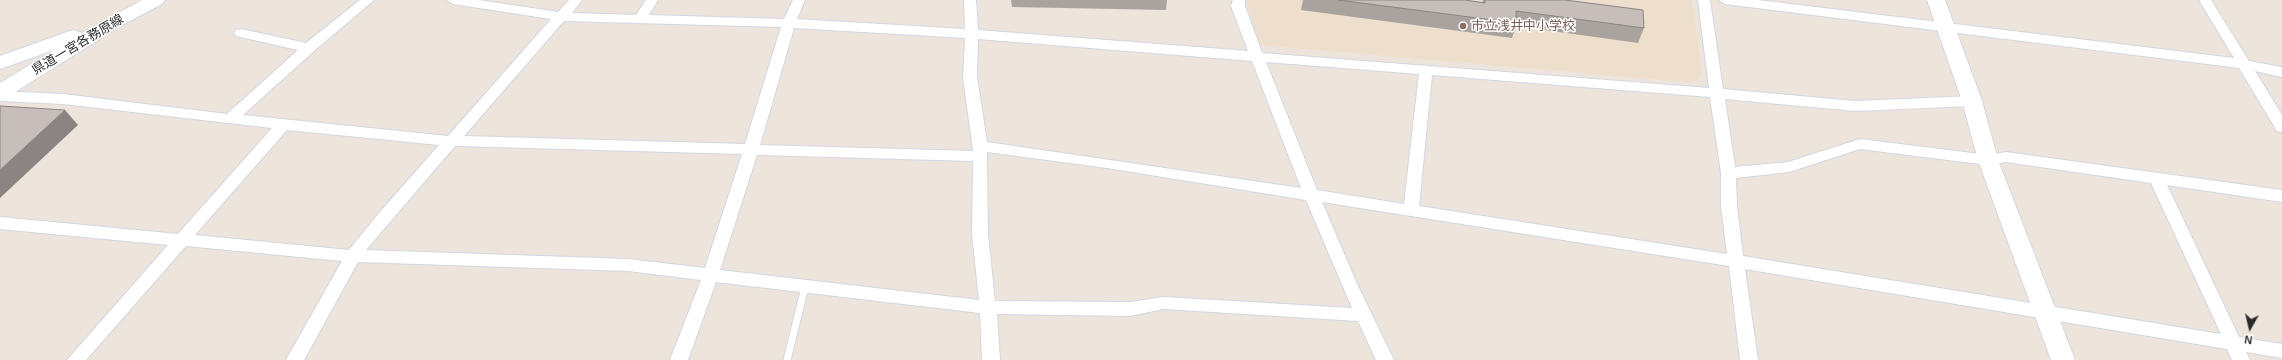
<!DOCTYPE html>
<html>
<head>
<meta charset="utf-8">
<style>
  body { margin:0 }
  #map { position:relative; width:2282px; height:360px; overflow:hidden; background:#ede4dc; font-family:Arial,sans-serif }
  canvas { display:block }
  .north { position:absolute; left:2230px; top:308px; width:40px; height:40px; -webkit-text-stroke:3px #fff; paint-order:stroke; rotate:188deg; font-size:11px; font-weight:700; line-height:16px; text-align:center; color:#2b2b2b }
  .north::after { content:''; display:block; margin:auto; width:14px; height:18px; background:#2b2b2b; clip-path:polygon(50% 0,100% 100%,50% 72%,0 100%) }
</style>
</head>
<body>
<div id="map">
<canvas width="2282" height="360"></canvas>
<div class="north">N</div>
</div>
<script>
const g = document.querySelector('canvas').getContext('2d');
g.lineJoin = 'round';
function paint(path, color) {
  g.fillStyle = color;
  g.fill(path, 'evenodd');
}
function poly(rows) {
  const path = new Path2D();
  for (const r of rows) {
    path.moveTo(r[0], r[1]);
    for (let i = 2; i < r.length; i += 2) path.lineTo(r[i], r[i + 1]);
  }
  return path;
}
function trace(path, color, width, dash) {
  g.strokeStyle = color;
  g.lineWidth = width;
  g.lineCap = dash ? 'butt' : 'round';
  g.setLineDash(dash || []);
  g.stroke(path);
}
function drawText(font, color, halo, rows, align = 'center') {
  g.font = font + ' Arial,"Noto Sans JP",sans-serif';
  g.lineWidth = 3;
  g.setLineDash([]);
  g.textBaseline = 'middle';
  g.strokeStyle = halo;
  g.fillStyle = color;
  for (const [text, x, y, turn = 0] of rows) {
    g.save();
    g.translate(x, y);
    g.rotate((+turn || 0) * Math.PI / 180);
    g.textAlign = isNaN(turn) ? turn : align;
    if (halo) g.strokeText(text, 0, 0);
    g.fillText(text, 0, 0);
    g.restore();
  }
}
const education = poly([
  [1246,0,1692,0,1702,73,1698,80,1687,82,1259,45]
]);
const lane = poly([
  [787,360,805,287]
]);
const street = poly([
  [360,0,374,0,314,51,243,115,448,136,551,19,453,4,447,0,479,0,558,12,569,0,582,0,572,13,636,15,646,0,658,0,649,15,784,19,793,0,805,0,797,19,965,29,964,0,976,0,978,30,1248,51,1231,6,1233,0,1245,0,1245,6,1262,53,1709,88,1698,0,1710,0,1723,89,1855,101,1972,96,1977,98,1979,101,1977,104,1972,106,1855,111,1725,99,1735,167,1788,162,1860,139,1988,155,2006,152,2282,190,2282,202,2167,185,2239,337,2282,344,2282,358,2246,352,2250,360,2232,360,2227,349,1745,269,1758,360,1740,360,1729,266,1322,202,1357,284,1394,360,1376,360,1358,321,1164,309,1130,316,997,314,1000,360,982,360,980,313,716,282,688,360,670,360,701,280,628,271,358,262,304,360,286,360,342,261,186,246,86,360,67,360,168,245,0,229,0,217,178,234,272,128,63,104,0,101,0,91,63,94,227,114,298,50,236,36,234,33,236,30,241,29,306,43,360,0],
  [564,21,781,27,745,144,464,136,564,21],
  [794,28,965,38,963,77,973,151,760,145,794,28],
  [978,39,1252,61,1301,188,987,142,977,77,978,39],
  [1266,62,1419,74,1404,204,1317,190,1266,62],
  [1432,75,1710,97,1721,173,1721,206,1727,254,1419,206,1432,75],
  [287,130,439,145,379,213,349,250,195,235,287,130],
  [455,146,742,154,705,268,628,259,366,250,455,146],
  [1860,149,1988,165,2006,162,2151,183,2221,334,1743,256,1737,206,1736,178,1789,172,1860,149],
  [987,152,1107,168,1306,200,1352,308,1164,297,1130,302,995,301,988,234,987,152],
  [757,155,973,161,972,234,979,300,720,270,757,155],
  [1719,0,1758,0,2234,58,2199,0,2211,0,2249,61,2282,67,2282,77,2255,71,2282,115,2282,132,2277,131,2239,68,1725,4,1719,0]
]);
const secondary = poly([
  [142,0,165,0,162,4,122,25,7,97,0,99,0,83,54,50,0,69,0,56,67,32,74,30,82,33,142,0],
  [1927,0,1945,0,1982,101,1998,160,2075,360,2051,360,1978,160,1962,101,1927,0]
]);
const wall = poly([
  [1011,0,1167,0,1166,10,1012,7],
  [1303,0,1465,0,1482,2,1483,0,1565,0,1644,28,1638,43,1516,26,1512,38,1301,10]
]);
const shadedWall = poly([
  [65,110,78,125,0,198,0,170]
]);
const building = poly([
  [1338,0,1465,0,1485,3,1485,0,1565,0,1643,10,1644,28,1516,11,1516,23,1338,0],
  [0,106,65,110,0,170,0,106]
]);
const markers = [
  [1463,26,4,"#8d6e63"]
];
const educationNames = [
  ["市立浅井中小学校",1471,26]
];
const streetNames = [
  ["県道一宮各務原線",78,45,-31]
];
paint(education, '#eedfcc');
trace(lane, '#d2d7e3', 9);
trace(street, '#d2d7e3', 2);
trace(secondary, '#d2d7e3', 2);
trace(lane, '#fff', 7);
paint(street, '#fff');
paint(secondary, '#fff');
paint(wall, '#a9a39f');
paint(shadedWall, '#8a8582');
paint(building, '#c5beb9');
trace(building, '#8a8582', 1);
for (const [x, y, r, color] of markers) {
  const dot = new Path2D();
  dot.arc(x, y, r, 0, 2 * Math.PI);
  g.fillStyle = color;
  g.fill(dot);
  trace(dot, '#fff', 1.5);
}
drawText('13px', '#785e54', '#fff', educationNames, 'left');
drawText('13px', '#2b2b2b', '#fff', streetNames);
</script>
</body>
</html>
